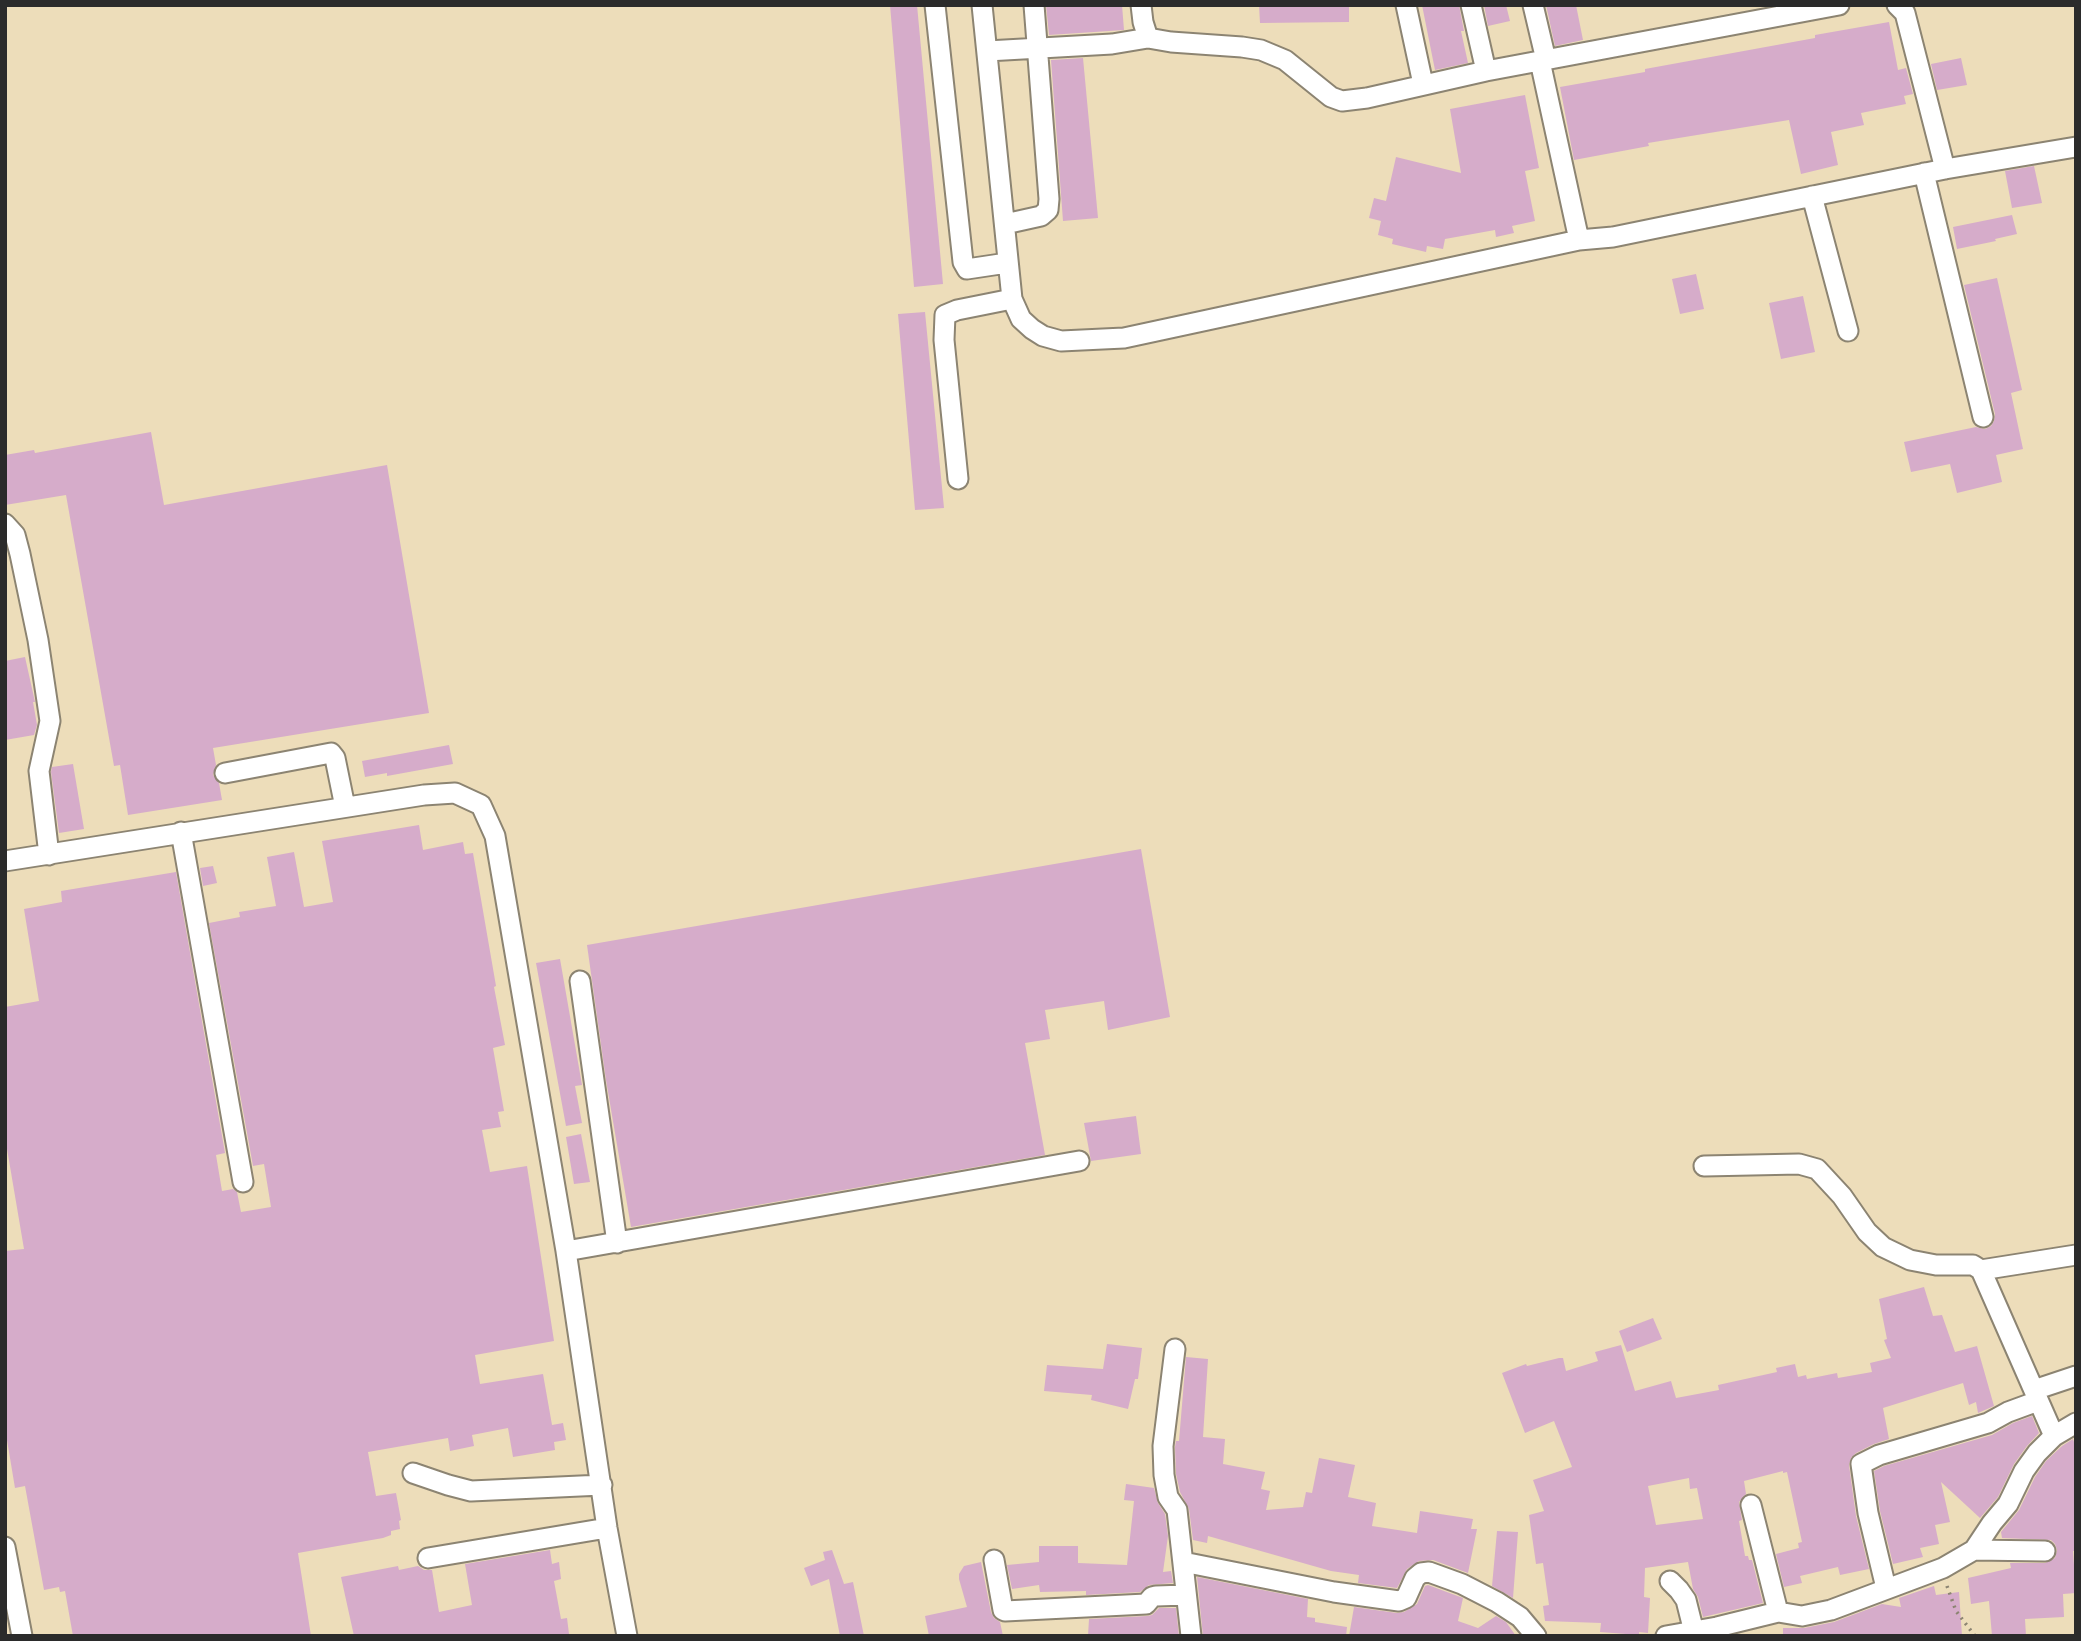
<!DOCTYPE html>
<html>
<head>
<meta charset="utf-8">
<style>
  body { margin:0 }
  #map { position:relative; width:2081px; height:1641px; overflow:hidden; background:#edddba; font-family:"IM FELL English",serif }
  canvas { display:block }
  .frame { position:absolute; inset:0; border:7px solid #2b2b2b; pointer-events:none }
</style>
</head>
<body>
<div id="map">
<canvas width="2081" height="1641"></canvas>
<div class="frame"></div>
</div>
<script>
const g = document.querySelector('canvas').getContext('2d');
g.lineJoin = 'round';
function paint(path, color) {
  g.fillStyle = color;
  g.fill(path, 'evenodd');
}
function poly(rows) {
  const path = new Path2D();
  for (const r of rows) {
    path.moveTo(r[0], r[1]);
    for (let i = 2; i < r.length; i += 2) path.lineTo(r[i], r[i + 1]);
  }
  return path;
}
function trace(path, color, width, dash) {
  g.strokeStyle = color;
  g.lineWidth = width;
  g.lineCap = dash ? 'butt' : 'round';
  g.setLineDash(dash || []);
  g.stroke(path);
}
const building = poly([
  [890,5,917,5,943,284,914,287],
  [1046,5,1122,5,1124,30,1049,35],
  [1259,5,1349,5,1349,22,1260,23],
  [1422,5,1459,5,1464,31,1461,31,1468,63,1435,70],
  [1484,5,1506,5,1510,21,1488,26],
  [1546,5,1576,5,1583,40,1555,46],
  [1889,22,1898,70,1906,68,1913,94,1904,96,1906,104,1861,113,1864,125,1831,132,1838,165,1801,174,1789,120,1648,143,1649,146,1574,160,1560,87,1645,72,1645,69,1815,38,1815,35],
  [1083,58,1098,218,1063,221,1051,60],
  [1961,58,1967,85,1937,90,1931,64],
  [1525,95,1539,168,1525,171,1535,221,1512,226,1514,233,1496,237,1495,230,1445,239,1443,249,1427,246,1426,252,1392,244,1393,239,1378,235,1381,221,1369,218,1374,198,1386,201,1396,157,1461,173,1450,109],
  [2034,166,2042,203,2012,208,2005,171],
  [2012,215,2017,234,1995,239,1996,241,1957,249,1953,227],
  [1696,274,1704,309,1680,314,1672,279],
  [1997,278,2022,390,2011,393,2023,449,1996,455,2002,482,1957,493,1950,464,1911,472,1904,442,1976,427,1985,429,1991,426,1994,421,1995,414,1964,285],
  [1803,296,1815,352,1781,359,1769,303],
  [925,312,944,508,915,510,898,314],
  [151,432,164,505,387,465,429,713,213,748,216,765,213,775,219,783,222,800,128,815,120,765,114,766,66,495,5,505,5,455,34,450,35,453],
  [25,657,35,702,33,702,37,725,34,735,5,740,5,661],
  [449,745,453,764,387,776,387,773,365,777,362,761],
  [73,764,84,829,59,833,51,772,52,767],
  [419,825,423,850,463,842,465,854,473,853,496,986,494,987,505,1045,493,1048,504,1111,498,1112,501,1127,482,1130,490,1172,527,1166,554,1341,475,1355,480,1384,543,1374,552,1425,563,1423,566,1440,554,1442,555,1450,513,1457,508,1428,472,1435,474,1446,450,1451,448,1438,368,1452,376,1496,396,1493,401,1520,399,1521,400,1529,391,1531,391,1535,383,1538,298,1553,311,1636,73,1636,65,1591,60,1592,59,1587,44,1590,25,1486,15,1488,5,1428,5,1251,24,1249,5,1137,5,1007,39,1001,24,909,62,902,61,891,176,872,225,1153,216,1155,222,1191,233,1189,237,1192,241,1212,271,1207,264,1164,253,1166,209,923,240,917,239,912,276,906,267,857,294,852,304,907,333,902,322,841],
  [1141,849,1170,1017,1108,1030,1104,1001,1045,1010,1050,1039,1025,1043,1045,1155,631,1227,606,1080,587,945],
  [213,866,217,883,203,886,200,868],
  [560,959,582,1085,575,1086,582,1123,566,1126,536,963],
  [1136,1116,1141,1154,1091,1161,1084,1123],
  [581,1134,590,1182,574,1184,566,1137],
  [1924,1287,1933,1316,1942,1315,1955,1352,1977,1346,1994,1406,1978,1413,1976,1402,1969,1405,1963,1383,1883,1408,1889,1439,1874,1444,1856,1453,1851,1458,1849,1465,1856,1516,1869,1569,1840,1575,1838,1567,1800,1576,1802,1583,1784,1587,1776,1554,1799,1548,1798,1543,1802,1542,1787,1472,1783,1473,1783,1471,1744,1481,1746,1494,1739,1502,1742,1520,1739,1521,1745,1556,1748,1556,1749,1560,1752,1560,1763,1603,1703,1617,1698,1597,1693,1589,1688,1562,1645,1568,1644,1597,1650,1598,1648,1633,1639,1632,1639,1635,1600,1632,1601,1623,1545,1621,1543,1606,1549,1605,1543,1563,1536,1564,1529,1515,1544,1511,1533,1480,1572,1467,1554,1421,1525,1433,1502,1373,1526,1364,1527,1366,1559,1358,1563,1358,1566,1371,1598,1361,1595,1352,1621,1345,1635,1391,1671,1381,1676,1398,1719,1390,1718,1385,1777,1372,1776,1368,1795,1364,1798,1377,1806,1375,1807,1379,1837,1373,1838,1378,1872,1372,1870,1363,1891,1358,1884,1340,1887,1339,1879,1299],
  [1689,1478,1690,1489,1697,1488,1703,1519,1656,1525,1648,1486],
  [1653,1318,1662,1339,1627,1352,1619,1331],
  [1107,1344,1142,1348,1138,1379,1135,1379,1128,1409,1091,1400,1092,1395,1044,1391,1047,1365,1103,1369],
  [1186,1357,1208,1359,1203,1437,1225,1439,1223,1464,1265,1472,1261,1489,1270,1491,1266,1510,1303,1507,1306,1492,1312,1493,1319,1458,1355,1465,1348,1497,1376,1503,1372,1526,1417,1533,1420,1511,1473,1519,1471,1529,1477,1529,1468,1573,1433,1560,1419,1561,1407,1569,1397,1588,1358,1583,1359,1575,1331,1571,1208,1536,1207,1543,1193,1540,1189,1509,1180,1492,1176,1474,1175,1447,1176,1441,1179,1441],
  [2032,1416,2039,1433,2027,1446,2014,1464,1998,1497,1980,1518,1941,1482,1950,1522,1935,1525,1939,1544,1920,1548,1923,1557,1893,1564,1880,1511,1874,1471,1884,1466,1992,1435,2013,1423],
  [2073,1439,2076,1448,2076,1551,2073,1551,2076,1593,2063,1594,2064,1617,2025,1619,2026,1636,1992,1636,1989,1601,1971,1604,1968,1578,2011,1568,2010,1563,2045,1563,2055,1558,2057,1550,2055,1544,2051,1540,2002,1538,2001,1532,2019,1510,2035,1477,2046,1461,2062,1446],
  [1126,1484,1154,1488,1158,1503,1165,1514,1168,1536,1163,1572,1171,1571,1173,1583,1149,1585,1140,1592,1086,1595,1086,1591,1040,1592,1039,1585,1012,1589,1007,1565,1039,1562,1039,1546,1078,1546,1078,1563,1127,1565,1134,1501,1124,1500],
  [1497,1531,1518,1532,1513,1598,1492,1586],
  [550,1550,552,1564,559,1562,561,1579,554,1581,561,1619,567,1618,569,1634,557,1636,354,1636,341,1577,398,1566,399,1570,418,1566,424,1570,432,1570,439,1612,472,1605,465,1564],
  [832,1550,844,1584,853,1582,864,1636,840,1636,829,1579,811,1586,804,1568,825,1560,823,1552],
  [981,1562,991,1612,994,1618,1000,1622,1003,1636,929,1636,925,1616,967,1607,959,1579,959,1574,964,1566],
  [1197,1577,1308,1599,1307,1617,1315,1618,1315,1622,1347,1627,1346,1636,1203,1636],
  [1428,1585,1463,1598,1458,1621,1478,1628,1496,1616,1506,1622,1516,1636,1349,1636,1354,1607,1397,1613,1404,1612,1417,1604,1425,1586],
  [1934,1586,1936,1595,1959,1592,1962,1636,1783,1636,1783,1628,1804,1628,1834,1622,1882,1604,1901,1607,1899,1598],
  [1159,1608,1176,1608,1179,1636,1131,1634,1131,1636,1088,1636,1089,1619,1147,1616,1152,1615]
]);
const path = poly([
  [1947,1586,1956,1611,1975,1636]
]);
const minor = poly([
  [935,5,963,262,967,269,1007,263],
  [982,5,1012,299,1021,319,1032,329,1043,336,1061,341,1124,338,1579,240,1613,237,1945,169,2076,147],
  [1141,5,1143,22,1148,38,1171,42,1242,47,1261,50,1285,60,1331,97,1342,101,1367,98,1486,71,1839,5],
  [1406,5,1423,84],
  [1471,5,1486,71],
  [1533,5,1546,60],
  [1897,5,1905,13,1945,169],
  [987,51,1112,44,1148,38],
  [1540,61,1579,240],
  [1924,173,1983,417],
  [1812,196,1848,331],
  [1005,224,1041,216,1048,210,1049,199,1034,5],
  [958,479,944,340,945,315,957,310,1012,299],
  [5,524,15,535,20,554,38,640,50,721,39,771,49,855],
  [225,773,331,753,335,758,345,807],
  [181,832,243,1182],
  [5,861,424,795,455,793,481,805,495,836,566,1251,607,1528,627,1636],
  [580,981,617,1243],
  [1704,1166,1799,1164,1817,1169,1842,1196,1867,1232,1883,1247,1910,1260,1936,1265,1973,1265,1981,1270,2054,1436],
  [566,1251,1079,1161],
  [1981,1270,2076,1255],
  [1175,1349,1163,1446,1164,1475,1168,1497,1177,1510,1191,1636],
  [2034,1390,2076,1376],
  [413,1473,448,1485,471,1491,602,1485],
  [1751,1505,1778,1612],
  [5,1547,22,1636],
  [1974,1550,2045,1551],
  [428,1558,607,1528],
  [994,1560,1003,1610,1005,1611,1146,1604,1152,1597,1156,1596,1186,1595],
  [1183,1562,1334,1592,1399,1601,1406,1598,1415,1578,1421,1573,1429,1572,1462,1584,1497,1602,1520,1617,1536,1636],
  [1670,1581,1679,1590,1686,1600,1694,1632],
  [1886,1588,1868,1513,1861,1464,1879,1455,1988,1423,2008,1412,2038,1401],
  [1666,1636,1717,1627,1778,1612,1802,1616,1831,1610,1943,1568,1974,1550,1992,1523,2008,1504,2024,1471,2037,1453,2054,1436,2076,1423]
]);
paint(building, '#d6acca');
trace(minor, '#8c8472', 23);
trace(path, '#8c8472', 3.5, [2, 5]);
trace(minor, '#fff', 19);
</script>
</body>
</html>
